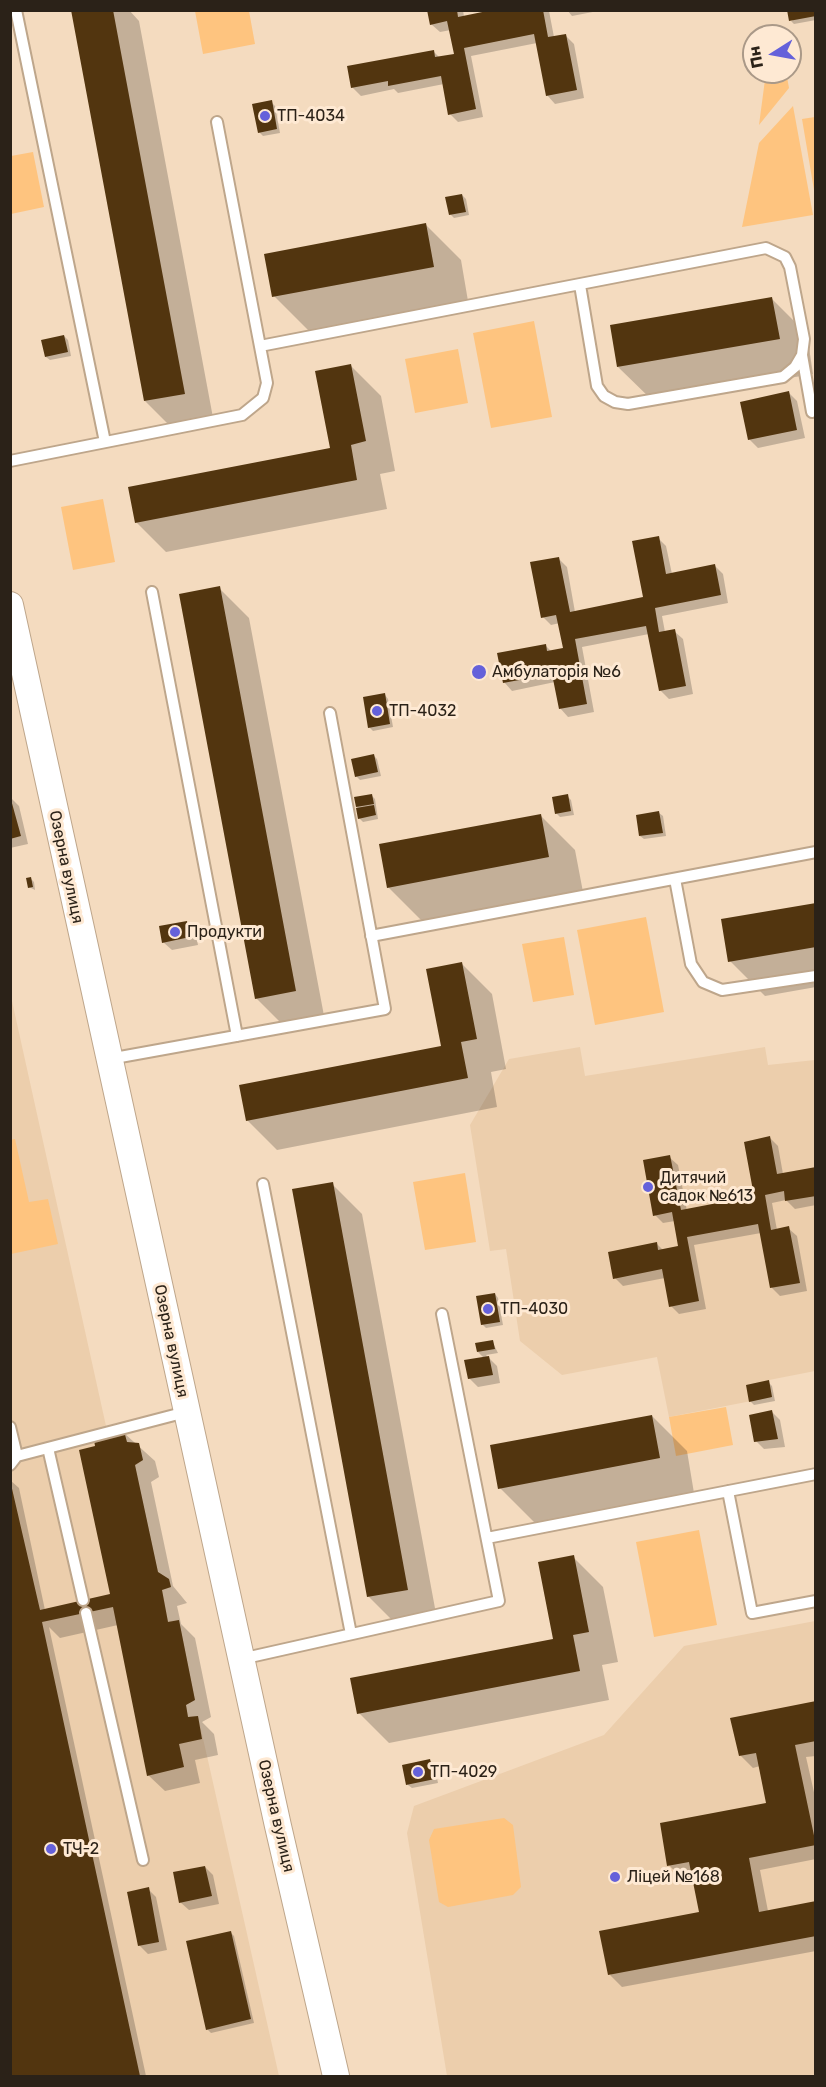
<!DOCTYPE html>
<html>
<head>
<meta charset="utf-8">
<style>
  body { margin:0 }
  #map { position:relative; width:826px; height:2087px; overflow:hidden; background:#f4dbbf; font-family:Rubik,sans-serif }
  canvas { display:block }
  .frame { position:absolute; inset:0; border:12px solid #2b2218; pointer-events:none }
  .north { position:absolute; left:742px; top:24px; width:60px; height:60px; box-sizing:border-box; background:#fee9d3; border:2px solid #a98; border-radius:50%; rotate:259deg; font-size:16px; font-weight:700; line-height:24px; text-align:center; color:#2b2218 }
  .north::after { content:''; display:block; margin:auto; width:21px; height:27px; background:#6561da; clip-path:polygon(50% 0,100% 100%,50% 72%,0 100%) }
</style>
</head>
<body>
<div id="map">
<canvas width="826" height="2087"></canvas>
<div class="frame"></div>
<div class="north">Пн</div>
</div>
<script>
const g = document.querySelector('canvas').getContext('2d');
g.lineJoin = 'round';
function paint(path, color) {
  g.fillStyle = color;
  g.fill(path, 'evenodd');
}
function poly(rows) {
  const path = new Path2D();
  for (const r of rows) {
    path.moveTo(r[0], r[1]);
    for (let i = 2; i < r.length; i += 2) path.lineTo(r[i], r[i + 1]);
  }
  return path;
}
function trace(path, color, width, dash) {
  g.strokeStyle = color;
  g.lineWidth = width;
  g.lineCap = dash ? 'butt' : 'round';
  g.setLineDash(dash || []);
  g.stroke(path);
}
function drawText(font, color, halo, rows, align = 'center') {
  g.font = font + ' Rubik,sans-serif';
  g.lineWidth = 6;
  g.setLineDash([]);
  g.textBaseline = 'middle';
  g.strokeStyle = halo;
  g.fillStyle = color;
  for (const [text, x, y, turn = 0] of rows) {
    g.save();
    g.translate(x, y);
    g.rotate((+turn || 0) * Math.PI / 180);
    g.textAlign = isNaN(turn) ? turn : align;
    if (halo) g.strokeText(text, 0, 0);
    g.fillText(text, 0, 0);
    g.restore();
  }
}
const built = poly([
  [10,992,108,1435,127,1442,139,1443,143,1460,135,1466,158,1572,169,1579,171,1587,162,1590,168,1621,179,1620,195,1700,186,1705,188,1717,198,1716,279,2076,11,2076],
  [580,1047,585,1076,765,1047,768,1065,815,1060,815,1371,769,1380,772,1397,669,1417,657,1357,562,1375,520,1341,506,1249,490,1251,470,1125,509,1059],
  [815,1621,815,2076,447,2076,407,1833,414,1806,604,1735,684,1646]
]);
const green = poly([
  [195,11,249,11,255,44,203,54],
  [766,72,786,72,789,88,759,125],
  [793,106,813,215,742,227,759,143],
  [815,117,816,117,815,196,802,119],
  [33,152,44,207,11,214,11,156],
  [534,321,552,417,491,428,473,333],
  [458,349,468,403,415,413,405,359],
  [103,499,115,562,73,570,61,507],
  [646,917,664,1012,595,1025,577,930],
  [564,937,574,995,533,1002,522,944],
  [15,1139,29,1202,48,1199,58,1244,11,1254,10,1140],
  [465,1173,476,1242,425,1250,413,1182],
  [726,1407,733,1445,676,1456,669,1417],
  [699,1530,717,1625,654,1637,636,1542],
  [504,1818,513,1825,521,1887,513,1895,448,1907,439,1902,429,1840,434,1829]
]);
const shadow = poly([
  [73,10,129,10,139,21,214,423,175,431,145,401],
  [429,10,463,10,464,17,500,10,552,10,549,11,554,37,565,35,574,44,584,98,555,104,547,95,537,43,471,56,483,117,458,122,450,114,444,84,398,93,394,89,361,96,352,87,433,51,440,58,456,55,451,30,440,32,431,24],
  [567,10,603,10,572,16],
  [816,10,816,20,794,24,791,21],
  [271,102,275,106,280,133,263,136,259,132],
  [462,195,466,199,469,215,454,218,450,214],
  [426,225,461,260,468,301,309,331,274,296],
  [772,299,807,334,813,374,653,401,618,367],
  [64,336,68,340,71,356,50,360,46,357],
  [351,366,381,396,395,471,380,474,387,509,166,552,136,522,332,449],
  [789,393,797,401,805,438,758,448,749,439],
  [658,538,666,546,672,574,715,566,723,574,728,603,662,616,665,632,674,631,683,639,693,694,669,699,660,690,649,634,582,647,594,712,568,717,560,708,555,682,512,691,504,682,545,645,552,652,565,650,560,623,551,625,543,617,558,558,567,567,575,612,644,599],
  [219,588,249,618,325,1021,286,1028,256,998],
  [385,695,388,699,393,727,373,731,369,727],
  [373,755,377,759,381,776,360,780,356,776],
  [371,795,375,799,378,819,363,822,359,818,356,798],
  [567,796,571,800,574,815,560,817,556,813],
  [10,797,19,806,28,844,10,848],
  [659,813,663,816,666,836,644,839,640,836],
  [540,815,575,850,583,892,423,922,388,887],
  [30,878,34,882,35,890,29,887],
  [816,905,816,987,765,996,730,961],
  [187,922,195,931,198,945,172,950,163,942],
  [462,964,492,994,506,1069,491,1072,497,1107,277,1150,247,1120,443,1047],
  [770,1138,778,1146,783,1174,816,1168,816,1205,795,1209,786,1200,772,1203,777,1230,788,1228,797,1236,807,1291,780,1296,772,1288,761,1233,694,1245,706,1309,679,1314,671,1306,665,1278,623,1286,615,1278,657,1244,663,1250,680,1247,675,1221,663,1223,655,1215,669,1157,678,1165,687,1211,756,1198],
  [332,1184,362,1214,437,1619,398,1626,368,1596],
  [495,1294,498,1298,503,1325,486,1328,482,1324],
  [492,1341,498,1353,486,1355,497,1366,500,1383,478,1387,469,1378,484,1358,478,1352],
  [768,1382,772,1386,775,1401,754,1405,750,1401],
  [772,1412,780,1420,785,1447,764,1449,756,1441],
  [652,1416,687,1451,694,1493,535,1523,500,1488],
  [124,1433,155,1461,159,1477,151,1482,173,1586,187,1603,177,1606,181,1624,195,1638,211,1717,202,1722,214,1734,218,1755,195,1760,200,1783,165,1791,148,1775,118,1625,60,1638,49,1627,146,2076,10,2076,10,1480,19,1488,45,1610,112,1595,96,1447],
  [573,1557,603,1587,618,1662,602,1665,609,1700,389,1743,359,1713,555,1640],
  [816,1702,816,1756,806,1757,816,1801,816,1859,760,1870,768,1911,816,1902,816,1951,622,1987,610,1975,701,1913,694,1875,681,1878,669,1865,767,1804,760,1766,753,1768,740,1755],
  [430,1761,434,1764,438,1783,412,1788,408,1785,404,1766],
  [205,1867,213,1875,219,1904,189,1910,180,1902],
  [148,1889,156,1897,167,1950,148,1954,139,1945],
  [230,1932,234,1936,254,2023,211,2033,207,2029]
]);
const building = poly([
  [71,10,113,10,185,394,144,401],
  [427,10,457,10,458,17,492,10,543,10,548,37,566,34,577,90,546,96,534,34,464,48,476,109,448,115,441,76,388,86,388,81,351,88,347,66,434,50,435,57,454,54,447,21,430,25],
  [787,10,816,10,816,16,789,21],
  [272,100,277,129,258,133,252,104],
  [462,194,466,212,449,215,445,197],
  [426,223,434,267,272,297,264,254],
  [772,297,780,339,617,367,610,325],
  [64,335,68,352,45,357,41,340],
  [351,364,366,441,351,445,357,480,135,523,128,487,330,448,315,371],
  [789,391,797,430,748,440,740,402],
  [659,536,666,574,715,564,721,595,655,608,659,632,675,629,686,686,659,691,646,626,575,639,587,704,559,709,552,674,503,683,497,653,546,644,547,651,563,648,556,615,541,618,530,562,559,557,570,612,643,597,632,541],
  [220,586,296,991,255,999,179,594],
  [385,693,390,724,368,728,363,697],
  [374,754,378,772,355,777,351,759],
  [372,794,374,804,356,807,354,797],
  [568,794,571,811,555,814,552,797],
  [10,796,21,836,10,839],
  [374,805,376,815,358,819,356,808],
  [659,811,663,833,639,836,636,815],
  [541,814,549,857,387,888,379,844],
  [31,877,33,887,28,888,26,878],
  [816,903,816,947,728,962,721,919],
  [187,921,190,937,162,943,159,926],
  [462,962,477,1039,461,1042,468,1078,246,1121,239,1085,441,1046,426,969],
  [770,1136,777,1174,816,1167,816,1196,785,1201,784,1191,765,1195,771,1230,789,1226,800,1283,770,1288,758,1224,687,1237,699,1301,669,1307,662,1269,613,1279,608,1252,657,1242,658,1250,678,1246,672,1212,653,1216,643,1160,670,1155,681,1210,754,1196,744,1142],
  [333,1182,408,1590,367,1597,292,1189],
  [495,1293,500,1322,481,1325,476,1296],
  [493,1340,495,1349,477,1352,475,1343],
  [489,1356,493,1375,468,1379,464,1360],
  [769,1380,772,1397,749,1402,746,1385],
  [772,1410,778,1439,754,1442,749,1415],
  [652,1415,660,1458,498,1489,490,1445],
  [124,1431,127,1442,139,1443,143,1460,135,1465,158,1572,169,1579,171,1587,162,1590,168,1622,179,1620,195,1700,186,1705,188,1717,198,1716,202,1739,179,1744,184,1767,147,1776,113,1607,42,1622,140,2076,10,2076,10,1480,40,1610,110,1594,79,1450,95,1446,94,1440],
  [574,1555,589,1632,573,1635,580,1671,357,1714,350,1678,553,1639,538,1562],
  [816,1701,816,1741,795,1745,816,1845,749,1858,759,1912,816,1901,816,1936,608,1975,599,1931,699,1912,689,1862,667,1866,660,1823,766,1803,756,1753,739,1756,730,1718],
  [430,1759,435,1779,406,1785,402,1765],
  [205,1866,212,1896,179,1903,173,1872],
  [149,1887,159,1942,138,1946,127,1892],
  [231,1931,251,2019,206,2030,186,1941]
]);
const service = poly([
  [16,10,105,442],
  [260,346,766,248,785,257,790,267,804,339,802,355,795,367,783,377,628,404,615,402,604,396,597,386,580,285],
  [802,355,812,412],
  [10,461,242,415,263,398,267,383,217,122],
  [152,592,237,1036],
  [675,879,691,964,703,982,722,990,816,976],
  [371,936,816,852],
  [109,1059,385,1009,330,713],
  [263,1184,351,1634],
  [10,1427,17,1456],
  [48,1448,83,1600],
  [10,1465,17,1456,186,1412],
  [728,1491,752,1613,816,1601],
  [487,1538,816,1474],
  [86,1613,143,1860],
  [241,1659,499,1601,442,1314]
]);
const tertiary = poly([
  [10,605,278,1826,336,2076]
]);
const markers = [
  [265,116,6,"#6561da"],
  [479,672,8,"#6561da"],
  [377,711,6,"#6561da"],
  [175,932,6,"#6561da"],
  [648,1187,6,"#6561da"],
  [488,1309,6,"#6561da"],
  [418,1772,6,"#6561da"],
  [51,1849,6,"#6561da"],
  [615,1877,6,"#6561da"]
];
const poiNames = [
  ["ТП-4034",277,116],
  ["Амбулаторія №6",492,672],
  ["ТП-4032",389,711],
  ["Продукти",187,932],
  ["Дитячий",660,1178],
  ["садок №613",660,1196],
  ["ТП-4030",500,1309],
  ["ТП-4029",430,1772],
  ["ТЧ-2",63,1849],
  ["Ліцей №168",627,1877]
];
const streetNames = [
  ["Озерна вулиця",66,867,78],
  ["Озерна вулиця",171,1341,78],
  ["Озерна вулиця",276,1816,77]
];
paint(built, '#ecceac');
paint(green, '#fec47f');
paint(shadow, '#0003');
paint(building, '#52350f');
trace(service, '#bea68b', 14);
trace(tertiary, '#bea68b', 28);
trace(service, '#fff', 10);
trace(tertiary, '#fff', 26);
for (const [x, y, r, color] of markers) {
  const dot = new Path2D();
  dot.arc(x, y, r, 0, 2 * Math.PI);
  g.fillStyle = color;
  g.fill(dot);
  trace(dot, '#fee9d3', 2);
}
drawText('16px', '#2b2218', '#fee9d3', poiNames, 'left');
drawText('16px', '#2b2218', '#fee9d3', streetNames);
</script>
</body>
</html>
